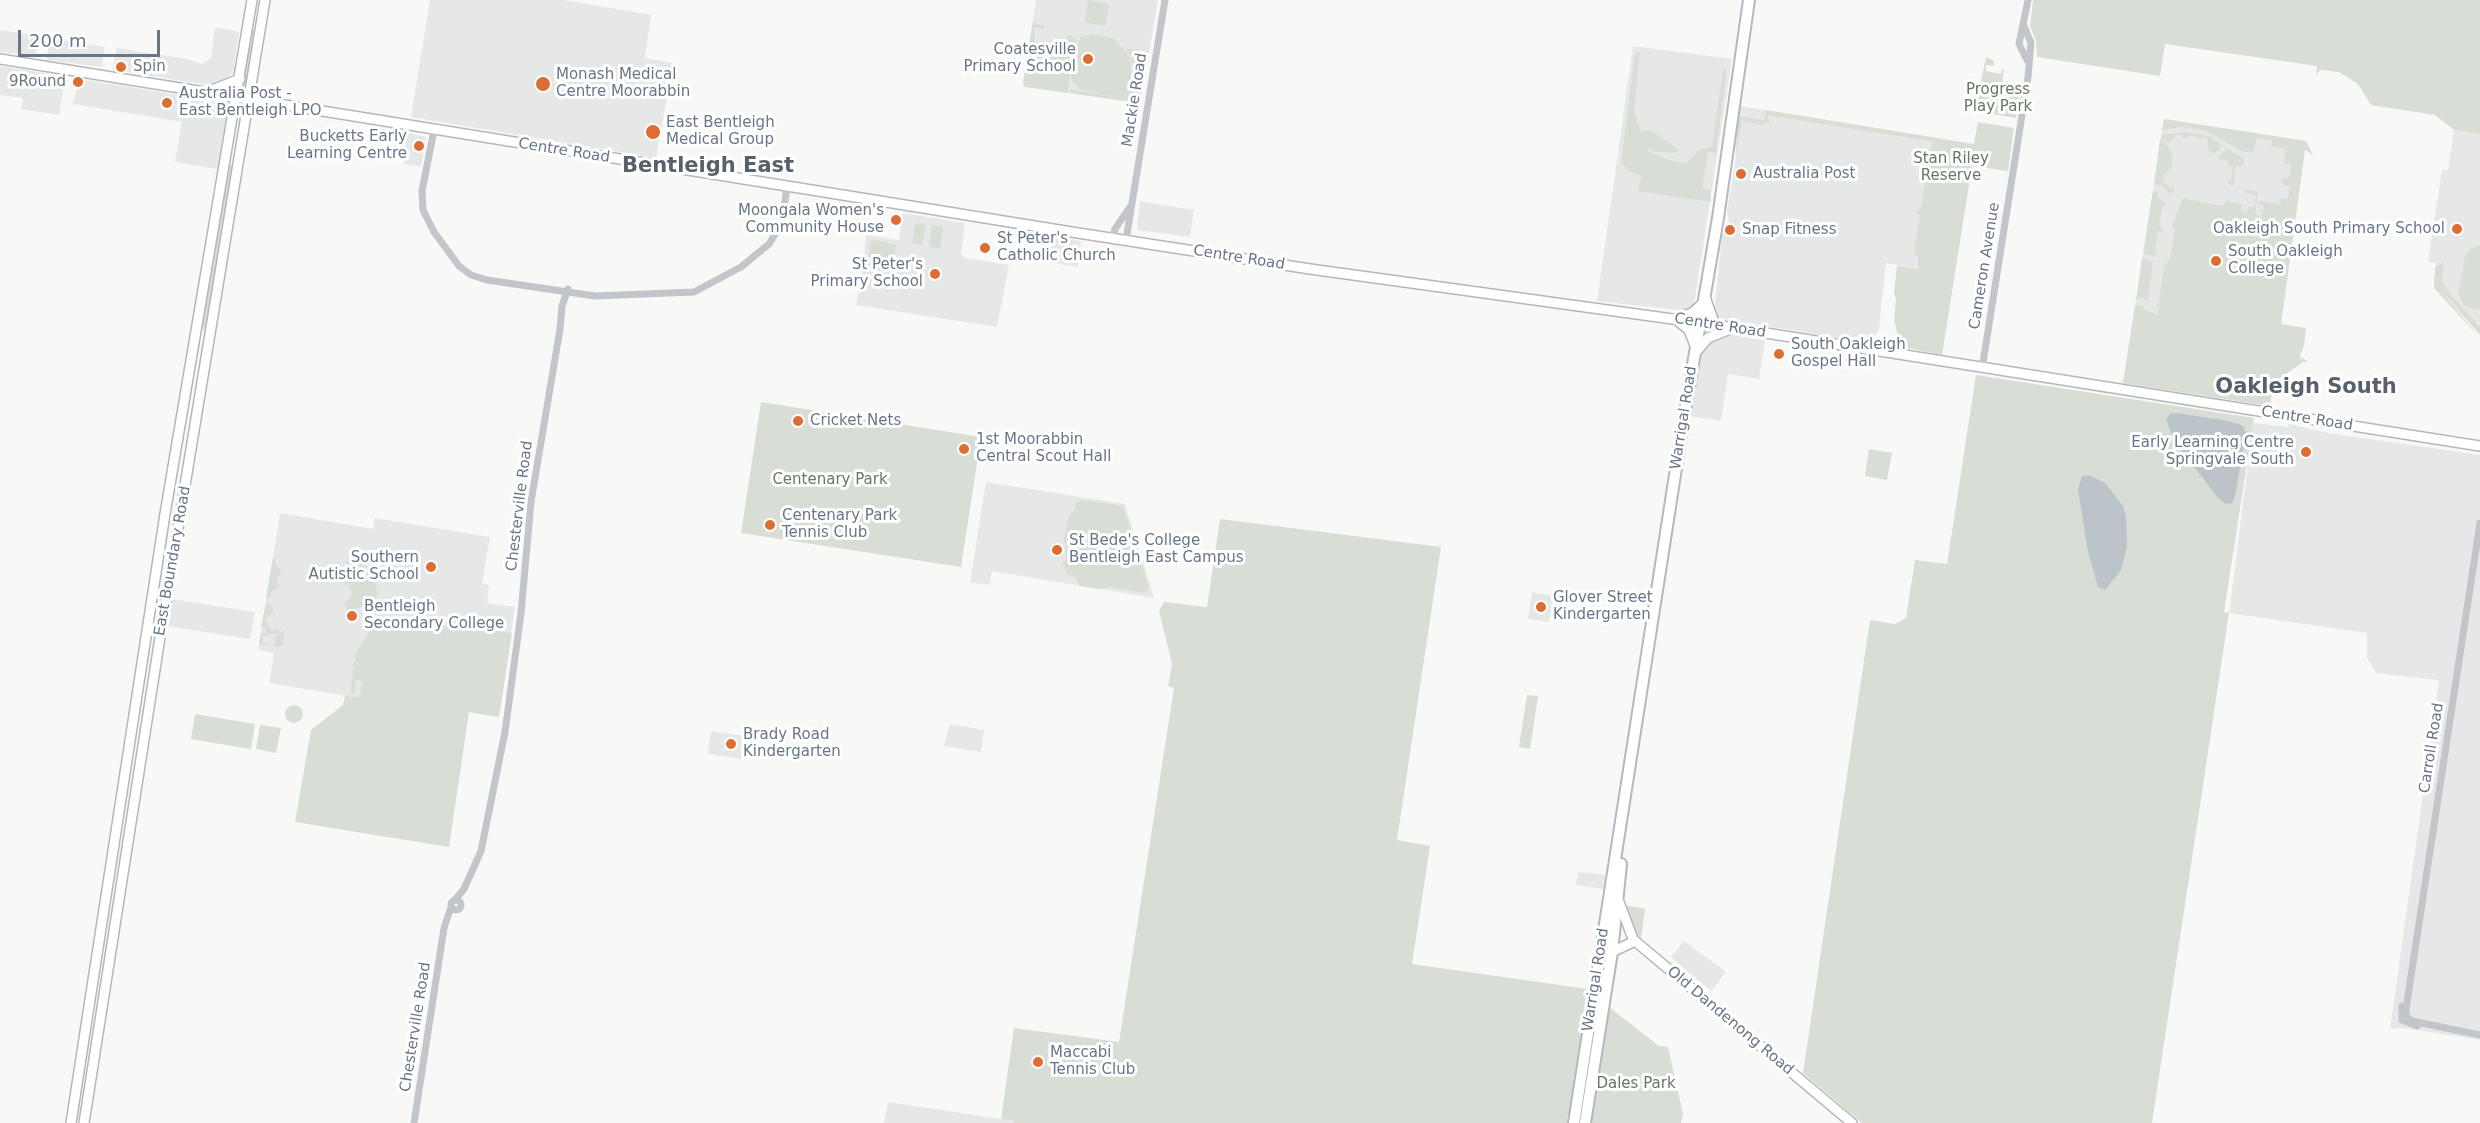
<!DOCTYPE html>
<html>
<head>
<meta charset="utf-8">
<style>
  body { margin:0 }
  #map { position:relative; width:2480px; height:1123px; overflow:hidden; background:#f8f9f6; font-family:"DejaVu Sans",sans-serif }
  canvas { display:block }
  .scale { position:absolute; left:18px; top:30px; width:142px; height:27px; box-sizing:border-box; border:3px solid #697686; border-top:0; padding-left:8px; font-size:18px; line-height:21px; white-space:nowrap; color:#697686; -webkit-text-stroke:4px #fff; paint-order:stroke }
</style>
</head>
<body>
<div id="map">
<canvas width="2480" height="1123"></canvas>
<div class="scale">200 m</div>
</div>
<script>
const g = document.querySelector('canvas').getContext('2d');
g.lineJoin = 'round';
function paint(path, color) {
  g.fillStyle = color;
  g.fill(path, 'evenodd');
}
function poly(rows) {
  const path = new Path2D();
  for (const r of rows) {
    if (r.length === 3) {
      path.moveTo(r[0] + r[2], r[1]);
      path.arc(r[0], r[1], r[2], 0, 2 * Math.PI);
      continue;
    }
    path.moveTo(r[0], r[1]);
    for (let i = 2; i < r.length; i += 2) path.lineTo(r[i], r[i + 1]);
  }
  return path;
}
function trace(path, color, width, dash) {
  g.strokeStyle = color;
  g.lineWidth = width;
  g.lineCap = dash ? 'butt' : 'round';
  g.setLineDash(dash || []);
  g.stroke(path);
}
function drawText(font, color, halo, rows, align = 'center') {
  g.font = font + ' "DejaVu Sans",sans-serif';
  g.lineWidth = 6;
  g.setLineDash([]);
  g.textBaseline = 'middle';
  g.strokeStyle = halo;
  g.fillStyle = color;
  for (const [text, x, y, turn = 0] of rows) {
    g.save();
    g.translate(x, y);
    g.rotate((+turn || 0) * Math.PI / 180);
    g.textAlign = isNaN(turn) ? turn : align;
    if (halo) g.strokeText(text, 0, 0);
    g.fillText(text, 0, 0);
    g.restore();
  }
}
const built = poly([
  [430,0,564,0,651,15,645,58,673,63,656,158,411,117],
  [1036,0,1158,0,1141,101,1139,103,1025,87,1023,84],
  [215,27,239,32,233,73,216,86,112,70,117,48,187,59,202,64,211,58],
  [0,30,38,36,35,56,0,52],
  [49,38,105,47,102,67,47,60],
  [1633,46,1732,59,1694,305,1686,311,1597,301],
  [0,66,63,76,65,79,59,115,21,109,23,98,0,95],
  [79,79,229,103,217,169,175,162,182,122,73,104],
  [1740,106,1935,138,1916,269,1886,263,1879,328,1874,339,1839,338,1718,318,1714,312,1722,236,1724,227,1729,222,1727,212,1736,157,1735,138],
  [2164,119,2306,141,2270,406,2123,383],
  [2454,130,2480,134,2480,332,2434,282,2436,263,2428,262,2442,170,2448,170],
  [408,133,426,137,421,166,403,164],
  [1140,201,1194,210,1190,237,1137,230],
  [903,213,965,223,961,253,965,258,1009,265,997,327,856,305,863,269,866,235,899,240],
  [1051,236,1081,241,1078,267,1047,262],
  [1729,334,1765,340,1759,379,1728,374,1721,421,1688,416,1698,352,1710,339],
  [2253,423,2288,427,2289,424,2328,433,2480,455,2480,1040,2405,1028,2390,1029,2439,680,2376,673,2367,657,2367,633,2229,613],
  [986,482,1125,504,1154,598,992,571,989,585,970,582],
  [280,513,373,529,375,518,490,537,482,584,489,585,487,603,515,607,499,717,469,712,467,716,269,683,274,653,258,650],
  [1532,592,1553,596,1549,622,1528,619],
  [171,599,255,612,250,639,167,626],
  [950,724,984,730,981,752,944,746],
  [711,731,745,736,741,759,708,754],
  [1578,872,1605,875,1604,889,1576,885],
  [1684,941,1726,972,1711,991,1671,957],
  [888,1102,1014,1121,1014,1123,884,1123]
]);
const green = poly([
  [1088,0,1109,4,1105,26,1084,22],
  [2033,0,2480,0,2480,134,2454,130,2435,115,2371,105,2358,84,2339,72,2320,70,2316,76,2317,66,2165,44,2160,76,2037,57,2036,41,2030,26],
  [1033,23,1045,26,1044,29,1034,27,1035,42,1064,44,1065,37,1070,35,1077,40,1071,62,1068,93,1025,87,1023,84],
  [257,29,247,89,241,88,251,30],
  [1092,34,1113,38,1131,58,1131,90,1120,97,1132,90,1132,57,1125,49,1138,49,1135,70,1146,71,1139,103,1070,93,1070,89,1120,98,1079,89,1071,80,1077,44,1081,37],
  [1640,52,1634,112,1641,132,1650,130,1678,149,1676,153,1655,152,1648,147,1647,151,1672,161,1686,163,1700,149,1712,147,1723,69,1727,69,1716,153,1708,152,1702,188,1710,190,1711,202,1638,191,1642,176,1629,171,1621,163,1635,54],
  [1986,57,1994,61,1994,66,1986,65,1986,71,2001,74,2002,69,2004,70,2002,83,2021,86,2016,118,1975,111],
  [1766,110,1974,144,1978,122,2014,128,2008,171,1972,166,1942,355,1902,347,1923,354,1901,348,1894,320,1896,300,1894,293,1897,266,1917,269,1918,255,1914,254,1920,215,1916,214,1921,207,1931,146,1934,142,1767,115,1770,123,1764,123,1763,126,1742,120,1736,154,1738,116,1764,120],
  [2164,119,2306,141,2313,155,2305,150,2281,324,2306,328,2304,346,2300,355,2301,361,2302,357,2308,362,2303,362,2273,383,2270,406,2123,383,2135,305,2144,306,2144,309,2157,315,2159,307,2155,305,2159,303,2164,265,2169,262,2172,250,2175,230,2172,226,2183,198,2221,206,2230,199,2230,202,2242,204,2241,212,2247,213,2248,207,2254,207,2256,195,2244,192,2245,189,2258,192,2255,214,2261,218,2262,213,2257,210,2263,210,2264,206,2258,204,2259,201,2280,204,2281,198,2288,199,2290,187,2282,184,2281,178,2288,178,2290,174,2291,165,2284,163,2286,149,2271,146,2272,140,2257,138,2253,153,2242,151,2206,131,2181,127,2162,130],
  [2184,132,2208,136,2220,143,2221,148,2213,154,2208,149,2207,137,2201,139,2192,135,2185,139,2178,134,2168,144,2166,139,2161,138,2161,135],
  [2160,139,2164,140,2173,156,2171,168,2164,175,2163,180,2168,187,2174,188,2174,192,2170,194,2162,185,2154,185],
  [2227,149,2244,158,2244,164,2236,167,2233,186,2226,182,2231,180,2233,166,2229,166,2227,160,2216,159],
  [237,160,207,326,203,330,201,323,228,167],
  [2153,190,2159,193,2157,196,2166,205,2162,208,2159,226,2163,227,2162,232,2158,231,2155,251,2158,252,2155,256,2143,254],
  [915,223,926,224,922,245,912,244],
  [932,225,943,227,940,248,929,247],
  [874,240,896,245,890,273,867,269,870,243],
  [2480,245,2480,309,2476,310,2464,305,2458,293,2465,256,2470,249],
  [2142,258,2156,262,2153,262,2148,300,2151,304,2141,297,2136,301],
  [2444,262,2442,281,2450,294,2480,327,2480,335,2438,287,2480,338,2434,288,2435,267],
  [1976,375,2254,418,2224,612,2229,613,2152,1123,1862,1123,1803,1073,1870,620,1895,624,1906,618,1915,560,1947,564],
  [761,402,981,437,961,567,741,533],
  [1869,449,1892,453,1887,480,1865,476],
  [1084,500,1123,506,1149,588,1144,593,1109,587,1099,589,1079,586,1076,578,1066,574,1065,565,1061,567,1063,561,1066,561,1066,543,1063,543,1069,515,1075,510,1076,502],
  [1220,519,1441,547,1397,840,1430,846,1412,964,1588,989,1568,1123,1014,1123,1014,1121,1001,1119,1014,1028,1119,1042,1174,688,1168,686,1172,664,1159,611,1164,602,1207,607],
  [273,558,282,575,278,576,277,584,281,586,270,593,272,596,270,598,266,598],
  [354,558,363,560,364,566,370,567,378,594,373,602,353,610,346,609,344,603,351,597,352,592,348,587,350,584,346,585,341,580,350,570,345,561],
  [266,603,270,603,274,611,265,620,271,631,277,628,280,633,263,636,262,643,275,646,275,637,285,630,283,645,279,647,259,644,261,633,266,633,266,628,261,627],
  [395,618,397,621,512,633,499,717,469,712,449,847,295,822,311,730,343,705,345,696,360,697,362,681,356,680,354,694,350,694,354,666,351,665,356,661,355,654,373,626],
  [1527,695,1538,696,1530,749,1519,747],
  [294,714,9],
  [195,714,255,724,251,749,191,739],
  [260,725,281,728,276,753,256,749],
  [1625,905,1645,909,1641,938,1633,931],
  [1609,1007,1659,1046,1668,1047,1683,1114,1681,1123,1591,1123]
]);
const water = poly([
  [2176,413,2229,421,2243,426,2246,433,2235,496,2232,503,2226,504,2218,498,2175,442,2166,420,2170,414],
  [2082,476,2091,476,2106,484,2123,506,2126,517,2127,547,2121,570,2105,590,2098,587,2088,552,2078,489]
]);
const minor = poly([
  [2027,60,2019,44,2028,0],
  [434,130,422,191,423,210,434,232,459,266,471,275,487,280,595,296,694,292,741,267,769,244,782,223,787,187],
  [1113,238,1115,229,1130,207],
  [1126,240,1165,0],
  [1982,369,2028,77,2031,43,2024,26],
  [2480,523,2406,1009,2406,1016,2412,1021,2480,1035],
  [455,900,464,889,481,851,505,732,521,613,531,502,560,329,562,306,568,289],
  [456,905,5],
  [2402,1006,2402,1020,2417,1026],
  [414,1123,444,928,451,907]
]);
const major = poly([
  [0,59,1078,233,1310,269,1709,324,2480,446],
  [212,90,240,79],
  [1705,297,1715,325],
  [1679,317,1692,313,1702,304],
  [1678,321,1689,330,1696,348],
  [1695,353,1708,338,1730,329],
  [1619,902,1633,939],
  [1612,952,1635,941,1852,1123],
  [71,1123,165,514,252,0],
  [84,1123,161,631,265,0]
]);
const highway = poly([
  [1574,1123,1684,417,1718,218,1749,0],
  [1585,1123,1612,952,1621,864]
]);
const markers = [
  [1088,59,6,"#dc6d33"],
  [121,67,6,"#dc6d33"],
  [78,82,6,"#dc6d33"],
  [543,84,8,"#dc6d33"],
  [167,103,6,"#dc6d33"],
  [653,132,8,"#dc6d33"],
  [419,146,6,"#dc6d33"],
  [1741,174,6,"#dc6d33"],
  [896,220,6,"#dc6d33"],
  [2457,229,6,"#dc6d33"],
  [1730,230,6,"#dc6d33"],
  [985,248,6,"#dc6d33"],
  [2216,261,6,"#dc6d33"],
  [935,274,6,"#dc6d33"],
  [1779,354,6,"#dc6d33"],
  [798,421,6,"#dc6d33"],
  [964,449,6,"#dc6d33"],
  [2306,452,6,"#dc6d33"],
  [770,525,6,"#dc6d33"],
  [1057,550,6,"#dc6d33"],
  [431,567,6,"#dc6d33"],
  [1541,607,6,"#dc6d33"],
  [352,616,6,"#dc6d33"],
  [731,744,6,"#dc6d33"],
  [1038,1062,6,"#dc6d33"]
];
const poiNames = [
  ["Coatesville",1076,50,"right"],
  ["Primary School",1076,67,"right"],
  ["Spin",133,67],
  ["Monash Medical",556,75],
  ["Centre Moorabbin",556,92],
  ["9Round",66,82,"right"],
  ["Australia Post -",179,94],
  ["East Bentleigh LPO",179,111],
  ["East Bentleigh",666,123],
  ["Medical Group",666,140],
  ["Bucketts Early",407,137,"right"],
  ["Learning Centre",407,154,"right"],
  ["Australia Post",1753,174],
  ["Moongala Women's",884,211,"right"],
  ["Community House",884,228,"right"],
  ["Oakleigh South Primary School",2445,229,"right"],
  ["Snap Fitness",1742,230],
  ["St Peter's",997,239],
  ["Catholic Church",997,256],
  ["South Oakleigh",2228,252],
  ["College",2228,269],
  ["St Peter's",923,265,"right"],
  ["Primary School",923,282,"right"],
  ["South Oakleigh",1791,345],
  ["Gospel Hall",1791,362],
  ["Cricket Nets",810,421],
  ["1st Moorabbin",976,440],
  ["Central Scout Hall",976,457],
  ["Early Learning Centre",2294,443,"right"],
  ["Springvale South",2294,460,"right"],
  ["Centenary Park",782,516],
  ["Tennis Club",782,533],
  ["St Bede's College",1069,541],
  ["Bentleigh East Campus",1069,558],
  ["Southern",419,558,"right"],
  ["Autistic School",419,575,"right"],
  ["Glover Street",1553,598],
  ["Kindergarten",1553,615],
  ["Bentleigh",364,607],
  ["Secondary College",364,624],
  ["Brady Road",743,735],
  ["Kindergarten",743,752],
  ["Maccabi",1050,1053],
  ["Tennis Club",1050,1070]
];
const parkNames = [
  ["Progress",1998,90],
  ["Play Park",1998,107],
  ["Stan Riley",1951,159],
  ["Reserve",1951,176],
  ["Centenary Park",830,480],
  ["Dales Park",1636,1084]
];
const streetNames = [
  ["Mackie Road",1135,100,-81],
  ["Centre Road",564,151,9],
  ["Centre Road",1239,258,9],
  ["Cameron Avenue",1985,266,-81],
  ["Centre Road",1720,326,9],
  ["Warrigal Road",1684,418,-81],
  ["Centre Road",2307,419,9],
  ["Chesterville Road",520,506,-83],
  ["East Boundary Road",173,561,-80],
  ["Carroll Road",2432,748,-81],
  ["Warrigal Road",1596,980,-81],
  ["Old Dandenong Road",1730,1021,40],
  ["Chesterville Road",416,1027,-81]
];
const districtNames = [
  ["Bentleigh East",708,167],
  ["Oakleigh South",2306,388]
];
paint(built, '#e6e8e7');
paint(green, '#d8ddd6');
paint(water, '#bcc4ca');
trace(major, '#b3b7bc', 12);
trace(highway, '#b5b8bc', 14);
trace(minor, '#c2c5c9', 7);
trace(major, '#fff', 9);
trace(highway, '#fff', 10);
for (const [x, y, r, color] of markers) {
  const dot = new Path2D();
  dot.arc(x, y, r, 0, 2 * Math.PI);
  g.fillStyle = color;
  g.fill(dot);
  trace(dot, '#fff', 2);
}
drawText('15px', '#697686', '#fff', poiNames, 'left');
drawText('15px', '#667864', '#fff', parkNames);
drawText('15px', '#697686', '#fff', streetNames);
drawText('bold 21px', '#57606b', '#fff', districtNames);
</script>
</body>
</html>
